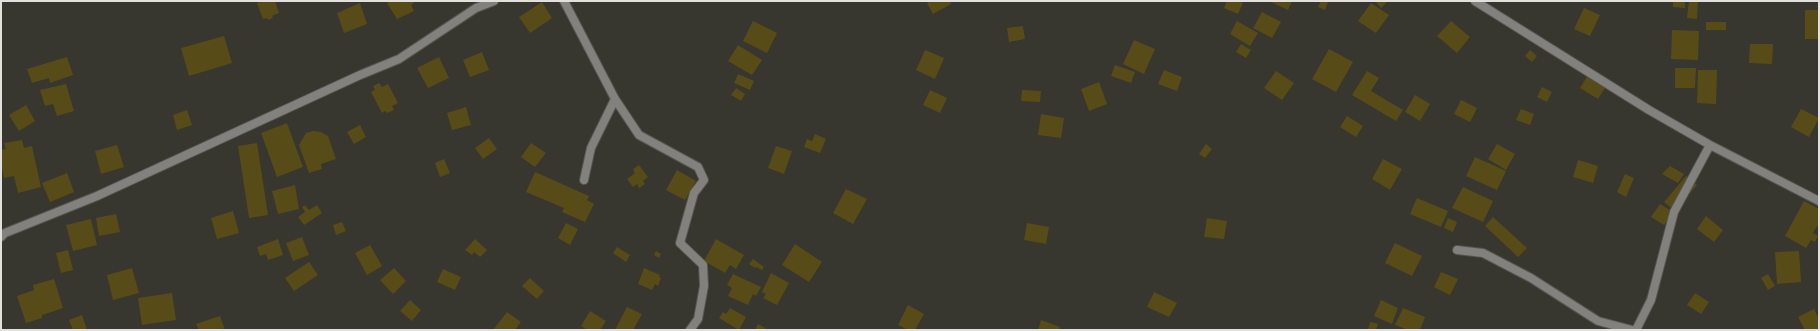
<!DOCTYPE html>
<html>
<head>
<meta charset="utf-8">
<style>
  body { margin:0 }
  #map { position:relative; width:1820px; height:331px; overflow:hidden; background:#37362f; font-family:Montserrat,sans-serif }
  canvas { display:block }
  .frame { position:absolute; inset:0; border:2px solid #e1e0dc; pointer-events:none }
</style>
</head>
<body>
<div id="map">
<canvas width="1820" height="331"></canvas>
<div class="frame"></div>
</div>
<script>
const g = document.querySelector('canvas').getContext('2d');
g.lineJoin = 'round';
function paint(path, color) {
  g.fillStyle = color;
  g.fill(path, 'evenodd');
}
function poly(rows) {
  const path = new Path2D();
  for (const r of rows) {
    path.moveTo(r[0], r[1]);
    for (let i = 2; i < r.length; i += 2) path.lineTo(r[i], r[i + 1]);
  }
  return path;
}
function trace(path, color, width, dash) {
  g.strokeStyle = color;
  g.lineWidth = width;
  g.lineCap = dash ? 'butt' : 'round';
  g.setLineDash(dash || []);
  g.stroke(path);
}
const building = poly([
  [263,1,275,1,279,13,272,16,273,18,268,20,267,18,263,19,257,3],
  [391,1,413,1,414,3,411,5,414,11,397,19,387,3],
  [930,1,950,1,951,4,933,14,927,3],
  [1227,1,1238,1,1243,3,1238,14,1224,8],
  [1269,1,1292,1,1288,10],
  [1321,1,1328,2,1325,10,1318,7],
  [1375,1,1388,1,1381,8],
  [1673,1,1685,1,1685,8,1673,7],
  [1689,1,1698,1,1697,19,1687,18],
  [542,2,552,18,530,33,519,17],
  [360,3,367,24,344,33,337,13],
  [1371,3,1389,15,1376,33,1358,21],
  [1584,8,1600,15,1590,36,1574,29],
  [1805,10,1819,10,1819,39,1805,39],
  [1262,12,1281,22,1272,38,1253,28],
  [753,21,777,33,767,53,743,41],
  [1237,21,1258,33,1250,46,1230,34],
  [1451,21,1470,37,1457,53,1437,36],
  [1706,22,1726,22,1726,30,1706,30],
  [1023,26,1025,39,1009,42,1007,28],
  [1672,30,1699,31,1698,60,1671,59],
  [224,36,232,63,189,76,181,48],
  [1134,40,1155,49,1144,74,1123,64],
  [1241,44,1251,50,1246,58,1236,52],
  [1750,44,1773,44,1772,64,1749,63],
  [738,45,762,60,752,75,728,61],
  [1329,49,1353,62,1336,92,1312,79],
  [925,50,944,58,935,79,916,70],
  [1530,50,1537,56,1532,62,1525,56],
  [482,52,489,70,470,77,463,60],
  [67,57,73,75,50,83,49,78,32,83,27,69],
  [439,57,449,78,428,88,417,68],
  [1115,65,1135,72,1131,83,1111,76],
  [1675,68,1696,68,1695,88,1675,88],
  [1164,70,1182,77,1177,91,1158,84],
  [1698,70,1717,70,1716,104,1697,103],
  [1276,71,1294,83,1282,100,1264,88],
  [1367,71,1379,78,1371,91,1403,110,1396,121,1352,95],
  [1590,72,1608,83,1598,99,1580,88],
  [738,74,754,81,750,90,734,83],
  [1099,82,1107,104,1089,111,1081,89],
  [379,83,382,87,388,84,398,103,392,106,394,110,387,113,385,111,382,113,371,92,375,90,373,86],
  [66,84,74,111,57,116,53,104,45,106,40,90],
  [1542,87,1552,92,1547,102,1537,97],
  [736,88,745,94,741,101,731,95],
  [930,90,947,98,940,113,923,105],
  [1022,90,1041,91,1040,102,1021,101],
  [1415,95,1430,104,1420,121,1405,112],
  [1461,100,1477,108,1470,122,1454,114],
  [26,105,35,121,19,131,9,115],
  [466,107,471,125,452,130,447,113],
  [1521,109,1534,114,1530,125,1516,120],
  [1801,109,1819,118,1809,137,1791,127],
  [187,110,192,125,177,130,173,115],
  [1041,114,1064,118,1061,138,1038,135],
  [1347,116,1363,126,1356,137,1340,127],
  [287,123,303,167,277,177,261,133],
  [360,125,366,137,354,144,347,132],
  [313,131,321,132,328,136,336,159,321,164,322,169,309,173,299,145,306,133],
  [815,134,826,139,820,153,804,147,807,139,812,141],
  [489,138,497,149,483,159,475,148],
  [22,140,24,148,32,146,41,187,18,193,14,176,4,178,1,164,1,150,6,149,4,143],
  [257,143,268,215,249,218,238,146],
  [531,143,546,153,535,167,521,157],
  [1206,144,1212,149,1205,158,1199,154],
  [1497,144,1515,154,1506,170,1488,159],
  [117,145,124,167,101,174,95,151],
  [776,146,792,151,784,174,768,168],
  [1475,157,1506,171,1497,190,1466,176],
  [444,159,450,173,440,177,435,163],
  [1383,159,1402,169,1390,190,1372,179],
  [1578,160,1598,166,1593,183,1573,177],
  [639,165,648,177,643,181,645,184,639,188,637,184,633,187,627,179,635,173,633,169],
  [1670,166,1684,174,1678,183,1662,174],
  [677,170,696,181,685,200,666,190],
  [535,172,589,196,587,200,594,204,585,222,562,212,564,208,526,192],
  [67,173,74,192,50,202,42,183],
  [1625,174,1634,178,1626,197,1617,192],
  [1686,176,1697,185,1675,211,1664,202],
  [295,185,299,209,278,214,272,191],
  [1463,187,1493,201,1483,222,1452,208],
  [846,189,867,199,853,224,833,213],
  [1417,198,1448,211,1441,227,1410,214],
  [1804,201,1819,209,1819,227,1817,226,1813,233,1818,236,1815,242,1811,240,1806,248,1785,236],
  [1660,204,1673,212,1664,225,1651,217],
  [305,205,309,210,317,205,322,213,304,225,298,217,305,212,302,207],
  [233,211,239,233,217,239,211,218],
  [116,214,120,232,99,236,96,218],
  [1706,216,1723,230,1714,242,1697,229],
  [1493,217,1527,248,1518,257,1485,226],
  [1207,218,1227,221,1224,239,1204,237],
  [1448,218,1457,222,1453,232,1444,228],
  [91,219,97,245,73,251,66,225],
  [342,222,346,231,336,235,333,225],
  [566,223,578,229,570,245,558,238],
  [1027,223,1049,227,1046,244,1024,240],
  [302,237,309,255,293,261,286,243],
  [278,239,283,255,268,260,266,254,260,256,257,247],
  [475,239,487,250,480,257,474,252,472,255,465,250],
  [716,239,744,255,736,269,730,265,725,273,704,261],
  [1395,243,1422,256,1412,276,1385,263],
  [795,244,822,262,809,282,782,265],
  [370,245,382,266,367,275,355,253],
  [617,247,630,255,626,262,613,253],
  [68,250,73,270,61,273,56,253],
  [656,251,661,254,659,258,654,255],
  [1799,251,1801,282,1777,284,1775,252],
  [753,259,764,267,762,270,756,267,755,268,749,264],
  [309,262,318,275,294,291,285,278],
  [132,268,139,293,113,300,107,275],
  [394,268,406,281,393,294,380,280],
  [644,268,660,275,659,277,661,278,658,286,655,284,652,290,638,284],
  [443,269,461,277,455,290,437,282],
  [1441,272,1458,279,1450,295,1434,287],
  [771,273,789,283,777,305,763,298,766,294,762,292],
  [733,274,761,287,756,296,753,294,748,305,728,296,732,288,727,285],
  [1768,274,1775,286,1768,290,1761,278],
  [530,278,544,291,537,299,522,286],
  [54,279,63,308,42,315,42,318,26,323,17,296,34,290,33,285],
  [1154,292,1177,303,1169,317,1147,307],
  [172,293,176,320,142,325,138,298],
  [1695,293,1709,302,1701,314,1687,305],
  [410,300,421,310,412,321,400,311],
  [1381,300,1398,308,1392,324,1374,316],
  [908,305,924,314,915,330,908,330,898,325],
  [627,307,642,314,633,330,615,330],
  [730,308,746,317,739,330,719,318,723,312,726,314],
  [1403,308,1425,317,1420,330,1408,330,1395,325],
  [1814,309,1819,319,1819,330,1805,330,1798,317],
  [590,311,606,321,600,330,587,330,581,326],
  [507,312,521,322,515,330,493,330],
  [82,315,87,330,73,330,69,320],
  [220,316,224,327,223,330,199,330,196,324],
  [1041,320,1060,327,1059,330,1038,330],
  [1370,322,1378,324,1376,330,1368,330],
  [758,324,769,330,755,330]
]);
const street = poly([
  [564,1,615,99,639,135,698,167,704,180,694,193,680,243,703,265,704,286,698,319,690,330],
  [1475,1,1649,110,1710,145,1819,201],
  [584,180,591,148,615,99],
  [1,237,5,233,97,196,360,75,399,59,476,8,494,1],
  [1457,250,1483,253,1531,278,1598,321,1632,330],
  [1636,330,1651,300,1674,212,1710,145]
]);
paint(building, '#574c18');
trace(street, '#56554e', 10);
trace(street, '#82817d', 8);
</script>
</body>
</html>
